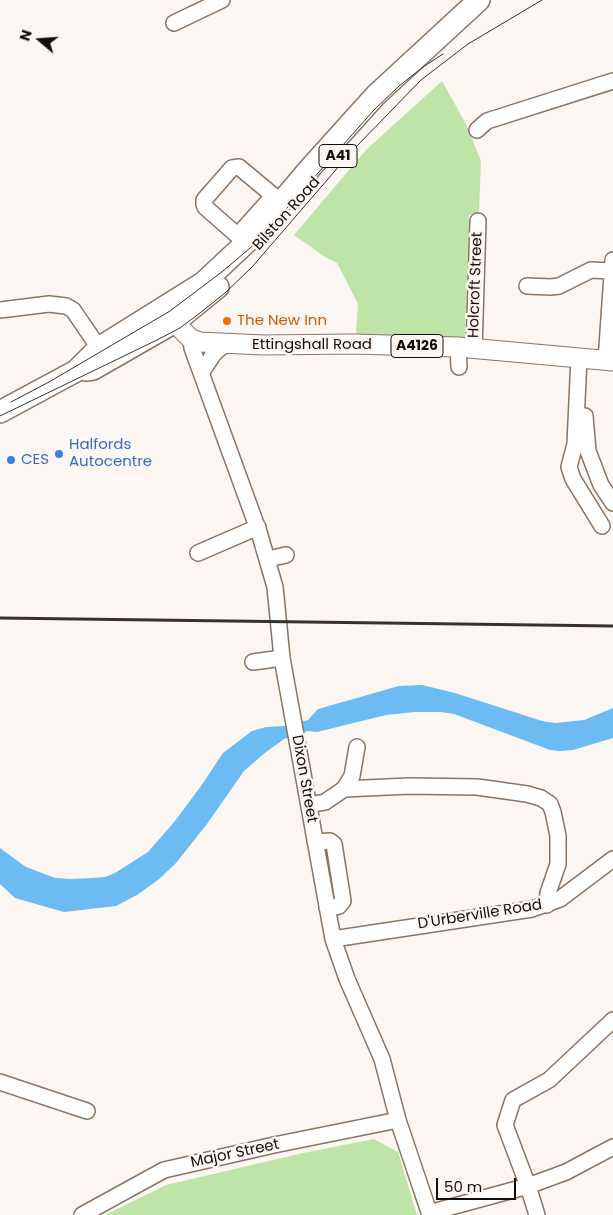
<!DOCTYPE html>
<html>
<head>
<meta charset="utf-8">
<style>
  body { margin:0 }
  #map { position:relative; width:613px; height:1215px; overflow:hidden; background:#fbf6f2; font-family:Poppins,sans-serif }
  canvas { display:block }
  .north { position:absolute; left:15px; top:15px; width:50px; height:50px; -webkit-text-stroke:4px #fbf6f2; paint-order:stroke; rotate:288deg; font-size:14px; font-weight:700; line-height:20px; text-align:center; color:#150d07 }
  .north::after { content:''; display:block; margin:auto; width:18px; height:22px; background:#150d07; clip-path:polygon(50% 0,100% 100%,50% 72%,0 100%) }
  .scale { position:absolute; left:436px; top:1178px; width:80px; height:22px; box-sizing:border-box; border:2px solid #150d07; border-top:0; padding-left:6px; font-size:15px; line-height:18px; white-space:nowrap; color:#150d07; -webkit-text-stroke:4px #fbf6f2; paint-order:stroke }
</style>
</head>
<body>
<div id="map">
<canvas width="613" height="1215"></canvas>
<div class="north">N</div>
<div class="scale">50 m</div>
</div>
<script>
const g = document.querySelector('canvas').getContext('2d');
g.lineJoin = 'round';
function paint(path, color) {
  g.fillStyle = color;
  g.fill(path, 'evenodd');
}
function poly(rows) {
  const path = new Path2D();
  for (const r of rows) {
    path.moveTo(r[0], r[1]);
    for (let i = 2; i < r.length; i += 2) path.lineTo(r[i], r[i + 1]);
  }
  return path;
}
function trace(path, color, width, dash) {
  g.strokeStyle = color;
  g.lineWidth = width;
  g.lineCap = dash ? 'butt' : 'round';
  g.setLineDash(dash || []);
  g.stroke(path);
}
function drawText(font, color, halo, rows, align = 'center') {
  g.font = font + ' Poppins,sans-serif';
  g.lineWidth = 5;
  g.setLineDash([]);
  g.textBaseline = 'middle';
  g.strokeStyle = halo;
  g.fillStyle = color;
  for (const [text, x, y, turn = 0] of rows) {
    g.save();
    g.translate(x, y);
    g.rotate((+turn || 0) * Math.PI / 180);
    g.textAlign = isNaN(turn) ? turn : align;
    if (halo) g.strokeText(text, 0, 0);
    g.fillText(text, 0, 0);
    g.restore();
  }
}
const green = poly([
  [442,81,466,124,481,161,479,211,469,215,465,338,356,334,358,304,337,263,325,257,294,235,366,150],
  [374,1139,398,1152,417,1215,105,1215,166,1185,303,1153]
]);
const water = poly([
  [422,685,455,693,542,721,555,723,584,720,613,708,613,738,573,750,560,751,550,750,454,714,441,712,414,712,386,715,317,732,308,731,284,739,266,752,244,771,207,824,176,863,158,880,137,895,116,906,64,912,15,898,0,884,0,848,26,867,55,878,71,879,92,878,105,877,115,873,148,852,175,821,201,786,223,753,252,731,266,727,284,726,308,720,318,709,399,686]
]);
const minor = poly([
  [174,23,222,0],
  [477,130,487,121,613,81],
  [238,235,273,196],
  [246,243,205,207,204,204,204,200,232,168,239,167,281,202],
  [527,286,551,287,559,286,591,270,612,271],
  [0,310,49,304,66,306,73,310,99,348],
  [191,339,192,348,259,532,275,587,282,658,333,939,347,979,382,1059,398,1120,430,1215],
  [458,347,459,367],
  [474,349,478,221],
  [579,358,575,444,569,467,573,479,602,526],
  [606,361,613,260],
  [201,373,213,355,220,348,228,344],
  [585,416,588,451,601,485,613,503],
  [198,553,258,527],
  [268,559,286,555],
  [253,662,282,658],
  [344,789,409,786,477,787,527,794,541,798,550,804,553,812,558,836,558,864,548,893,547,905],
  [309,805,325,802,344,789,352,776,357,747],
  [315,842,330,841,334,844,343,901,339,906,327,908],
  [333,939,532,909,560,899,613,859],
  [0,1082,87,1111],
  [429,1213,528,1186,566,1172,613,1147],
  [82,1215,164,1170,274,1145,398,1120],
  [537,1215,528,1186,505,1125,513,1100,549,1080,613,1020]
]);
const major = poly([
  [169,309,175,322,180,328,191,339,200,342,263,345,353,344,458,347,613,361]
]);
const highway = poly([
  [86,370,93,369,175,322,218,287],
  [0,412,76,371,99,348,203,283,249,240,311,167,376,95,479,0]
]);
const tram = poly([
  [11,402,49,382,170,311,223,271,256,243,374,110,399,86,423,67,443,54],
  [0,416,157,340,180,328,200,313,225,293,252,267,353,150,421,80,468,44,542,0]
]);
const rail = poly([
  [0,618,613,626]
]);
const markers = [
  [227,321,5,"#e8710a"],
  [59,454,5,"#3f7fe0"],
  [11,460,5,"#3f7fe0"]
];
const shields = [
  [338,156,38],
  [417,346,52]
];
const shieldNames = [
  ["A41",338,156],
  ["A4126",417,346]
];
const streetNames = [
  ["Bilston Road",287,214,-48],
  ["Holcroft Street",476,285,-88],
  ["Ettingshall Road",312,345],
  ["Dixon Street",304,779,80],
  ["D'Urberville Road",480,915,-9],
  ["Major Street",235,1154,-12]
];
const foodNames = [
  ["The New Inn",237,321]
];
const shopNames = [
  ["Halfords",69,445],
  ["Autocentre",69,462],
  ["CES",21,460]
];
paint(green, '#bee4a7');
paint(water, '#6cbbf3');
trace(minor, '#8a7462', 18);
trace(major, '#8a7462', 21);
trace(highway, '#8a7462', 24);
trace(minor, '#fff', 15);
trace(major, '#fff', 19);
trace(highway, '#fff', 21);
trace(tram, '#38312b', 1);
trace(rail, '#38312b', 3);
for (const [x, y, r, color] of markers) {
  const dot = new Path2D();
  dot.arc(x, y, r, 0, 2 * Math.PI);
  g.fillStyle = color;
  g.fill(dot);
  trace(dot, '#fbf6f2', 2);
}
for (const [x, y, w] of shields) {
  const box = new Path2D();
  box.roundRect(x - w / 2, y - 11.5, w, 23, 4);
  g.fillStyle = '#fbf6f2';
  g.fill(box);
  trace(box, '#150d07', 1);
}
drawText('bold 14px', '#150d07', null, shieldNames);
drawText('15px', '#150d07', '#fbf6f2', streetNames);
drawText('15px', '#c56008', '#fbf6f2', foodNames, 'left');
drawText('15px', '#366cbe', '#fbf6f2', shopNames, 'left');
</script>
</body>
</html>
